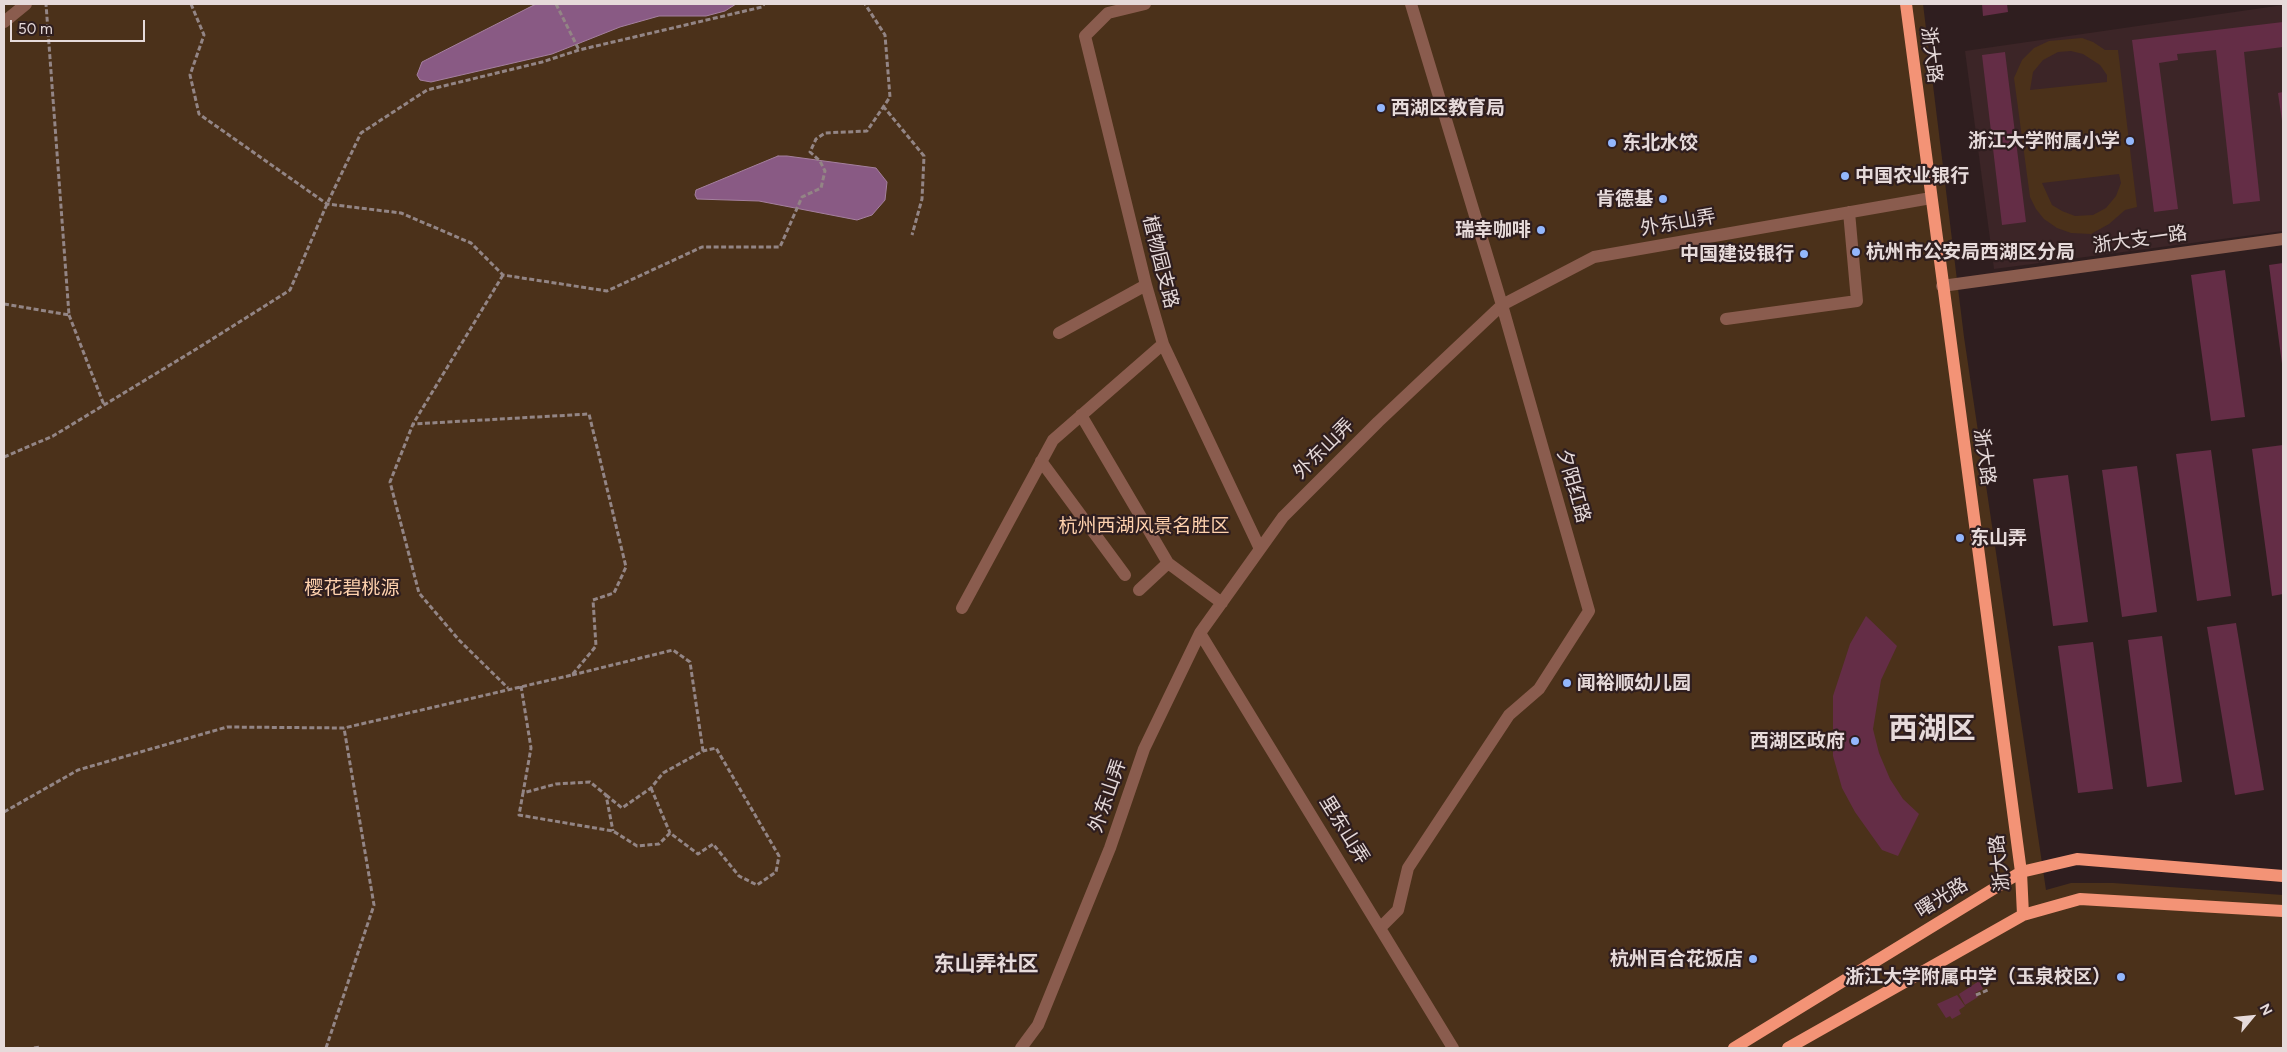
<!DOCTYPE html>
<html>
<head>
<meta charset="utf-8">
<style>
  body { margin:0 }
  #map { position:relative; width:2287px; height:1052px; overflow:hidden; background:#2f1e1f; font-family:Figtree,sans-serif }
  canvas { display:block }
  .frame { position:absolute; inset:0; border:5px solid #e6dada; pointer-events:none }
  .north { position:absolute; left:2227px; top:992px; width:50px; height:50px; -webkit-text-stroke:4px #2f1e1f; paint-order:stroke; rotate:62deg; font-size:14px; font-weight:700; line-height:20px; text-align:center; color:#e6dada }
  .north::after { content:''; display:block; margin:auto; width:18px; height:22px; background:#e6dada; clip-path:polygon(50% 0,100% 100%,50% 72%,0 100%) }
  .scale { position:absolute; left:10px; top:20px; width:135px; height:22px; box-sizing:border-box; border:2px solid #e6dada; border-top:0; padding-left:6px; font-size:15px; line-height:18px; white-space:nowrap; color:#e6dada; -webkit-text-stroke:4px #2f1e1f; paint-order:stroke }
</style>
</head>
<body>
<div id="map">
<canvas width="2287" height="1052"></canvas>
<div class="frame"></div>
<div class="north">N</div>
<div class="scale">50 m</div>
</div>
<script>
const g = document.querySelector('canvas').getContext('2d');
g.lineJoin = 'round';
function paint(path, color) {
  g.fillStyle = color;
  g.fill(path, 'evenodd');
}
function poly(rows) {
  const path = new Path2D();
  for (const r of rows) {
    path.moveTo(r[0], r[1]);
    for (let i = 2; i < r.length; i += 2) path.lineTo(r[i], r[i + 1]);
  }
  return path;
}
function trace(path, color, width, dash) {
  g.strokeStyle = color;
  g.lineWidth = width;
  g.lineCap = dash ? 'butt' : 'round';
  g.setLineDash(dash || []);
  g.stroke(path);
}
function drawText(font, color, halo, rows, align = 'center') {
  g.font = font + ' Figtree,"Noto Sans SC",sans-serif';
  g.lineWidth = 4.5;
  g.setLineDash([]);
  g.textBaseline = 'middle';
  g.strokeStyle = halo;
  g.fillStyle = color;
  for (const [text, x, y, turn = 0] of rows) {
    g.save();
    g.translate(x, y);
    g.rotate((+turn || 0) * Math.PI / 180);
    g.textAlign = isNaN(turn) ? turn : align;
    if (halo) g.strokeText(text, 0, 0);
    g.fillText(text, 0, 0);
    g.restore();
  }
}
const built = poly([
  [2283,5,2283,231,1994,269,1965,51]
]);
const green = poly([
  [4,4,1923,4,1964,337,2046,890,2071,883,2113,883,2283,895,2283,1048,4,1048],
  [2082,38,2093,42,2105,50,2118,50,2137,207,2125,210,2109,224,2091,234,2071,233,2057,228,2044,219,2036,209,2030,197,2014,78,2022,60,2034,48,2049,41],
  [2071,51,2083,54,2100,65,2107,75,2107,82,2030,90,2033,72,2043,60,2058,52],
  [2119,174,2121,183,2116,196,2106,208,2093,215,2075,216,2062,211,2052,205,2042,183]
]);
const water = poly([
  [536,4,736,4,725,11,706,16,659,16,620,27,552,54,431,82,420,80,417,75,422,62,536,4],
  [778,156,787,156,876,168,887,182,885,200,872,215,857,220,759,201,697,199,695,195,696,190,778,156]
]);
const building = poly([
  [1982,4,2007,4,2008,12,1983,16],
  [2283,22,2283,47,2244,52,2260,201,2233,204,2216,50,2177,54,2178,60,2159,63,2178,209,2154,212,2132,40],
  [2005,52,2026,222,2002,225,1982,55],
  [2283,92,2283,121,2282,121,2278,93],
  [2283,263,2283,364,2282,364,2269,265],
  [2225,270,2245,417,2211,421,2191,275],
  [2283,445,2283,594,2272,596,2252,449],
  [2211,450,2231,596,2197,601,2176,454],
  [2137,466,2157,612,2122,617,2102,470],
  [2068,475,2088,622,2053,626,2033,479],
  [1866,616,1897,646,1881,680,1873,729,1879,753,1890,779,1903,799,1919,814,1898,856,1882,850,1855,812,1842,788,1833,756,1833,696,1850,644],
  [2236,623,2264,790,2235,795,2207,627],
  [2162,636,2182,782,2147,787,2128,640],
  [2093,642,2113,789,2078,793,2058,646],
  [1979,981,1983,989,1975,993,1978,997,1965,1005,1959,994],
  [1957,995,1965,1006,1959,1010,1961,1014,1952,1019,1950,1016,1946,1018,1937,1004]
]);
const path = poly([
  [191,4,204,35,190,75,199,114,327,204,401,213,471,243,503,275,607,291,702,247,780,247,802,197,821,188,825,171,820,161,810,152,816,139,825,133,867,131,890,97,885,35,865,4],
  [556,4,579,50],
  [883,106,924,156,922,199,912,235],
  [503,275,413,424,390,482,419,593,459,640,508,688],
  [4,304,69,315,46,4],
  [69,315,104,405],
  [4,457,53,436,198,348,290,290,327,204,361,133,427,90,542,62,579,50,762,7,764,4],
  [572,675,673,650,690,662,703,751],
  [521,686,531,748,523,793],
  [651,788,670,833],
  [606,795,622,808,651,788,663,773,703,751,716,748,779,856,776,872,757,885,739,876,713,844,698,854,670,833,659,844,637,846,613,831,519,815,523,793,556,784,590,782,606,795,613,831],
  [4,812,78,770,227,727,344,728,572,675,596,646,593,600,614,593,626,567,589,414,413,424],
  [1976,995,1988,990],
  [34,1048,40,1047],
  [326,1048,374,905,344,728]
]);
const minor = poly([
  [1145,4,1108,13,1085,36,1146,285,1163,344,1260,549],
  [4,22,26,4],
  [1942,286,2283,239],
  [1726,319,1857,301,1849,212],
  [1059,333,1146,285],
  [1081,415,1168,563,1222,603],
  [1041,461,1125,575],
  [1139,590,1168,563],
  [962,608,1053,440,1163,344],
  [1200,633,1453,1048],
  [1381,927,1398,910,1408,868,1509,715,1539,689,1589,611,1502,305,1411,4],
  [1021,1048,1038,1025,1110,848,1144,749,1200,633,1283,517,1378,422,1502,305,1594,257,1931,198]
]);
const major = poly([
  [1906,4,2021,872,2023,915],
  [1734,1048,2021,872,2077,859,2283,876],
  [1788,1048,2023,915,2080,899,2283,911]
]);
const markers = [
  [1381,108,5,"#93b7fd"],
  [2130,141,5,"#93b7fd"],
  [1612,143,5,"#93b7fd"],
  [1845,176,5,"#93b7fd"],
  [1663,199,5,"#93b7fd"],
  [1541,230,5,"#93b7fd"],
  [1856,252,5,"#93b7fd"],
  [1804,254,5,"#93b7fd"],
  [1960,538,5,"#93b7fd"],
  [1567,683,5,"#93b7fd"],
  [1855,741,5,"#93b7fd"],
  [1753,959,5,"#93b7fd"],
  [2121,977,5,"#93b7fd"]
];
const streetNames = [
  ["浙大路",1931,55,83],
  ["外东山弄",1678,223,-10],
  ["浙大支一路",2140,240,-8],
  ["植物园支路",1160,262,76],
  ["外东山弄",1324,449,-45],
  ["浙大路",1984,457,82],
  ["夕阳红路",1573,486,74],
  ["外东山弄",1108,796,-71],
  ["里东山弄",1344,830,58],
  ["浙大路",2000,863,-96],
  ["曙光路",1942,898,-32]
];
const poiNames = [
  ["西湖区教育局",1391,108,"left"],
  ["浙江大学附属小学",2120,141],
  ["东北水饺",1622,143,"left"],
  ["中国农业银行",1855,176,"left"],
  ["肯德基",1653,199],
  ["瑞幸咖啡",1531,230],
  ["杭州市公安局西湖区分局",1866,252,"left"],
  ["中国建设银行",1794,254],
  ["东山弄",1970,538,"left"],
  ["闻裕顺幼儿园",1577,683,"left"],
  ["西湖区政府",1845,741],
  ["杭州百合花饭店",1743,959],
  ["浙江大学附属中学（玉泉校区）",2111,977]
];
const parkNames = [
  ["杭州西湖风景名胜区",1144,526],
  ["樱花碧桃源",352,588]
];
const quarterNames = [
  ["东山弄社区",986,965]
];
const townNames = [
  ["西湖区",1932,730]
];
paint(built, '#3c2527');
paint(green, '#4b311a');
paint(water, '#895a84');
trace(water, '#a5809e', 1);
paint(building, '#642d46');
trace(path, '#938585', 3, [5, 2.5]);
trace(minor, '#8a5c4e', 12);
trace(major, '#f39376', 12);
for (const [x, y, r, color] of markers) {
  const dot = new Path2D();
  dot.arc(x, y, r, 0, 2 * Math.PI);
  g.fillStyle = color;
  g.fill(dot);
  trace(dot, '#2f1e1f', 2);
}
drawText('19px', '#e6dada', '#2f1e1f', streetNames);
drawText('bold 19px', '#e6dada', '#2f1e1f', poiNames, 'right');
drawText('19px', '#fed1ad', '#2f1e1f', parkNames);
drawText('bold 21px', '#e6dada', '#2f1e1f', quarterNames);
drawText('bold 29px', '#e6dada', '#2f1e1f', townNames);
</script>
</body>
</html>
